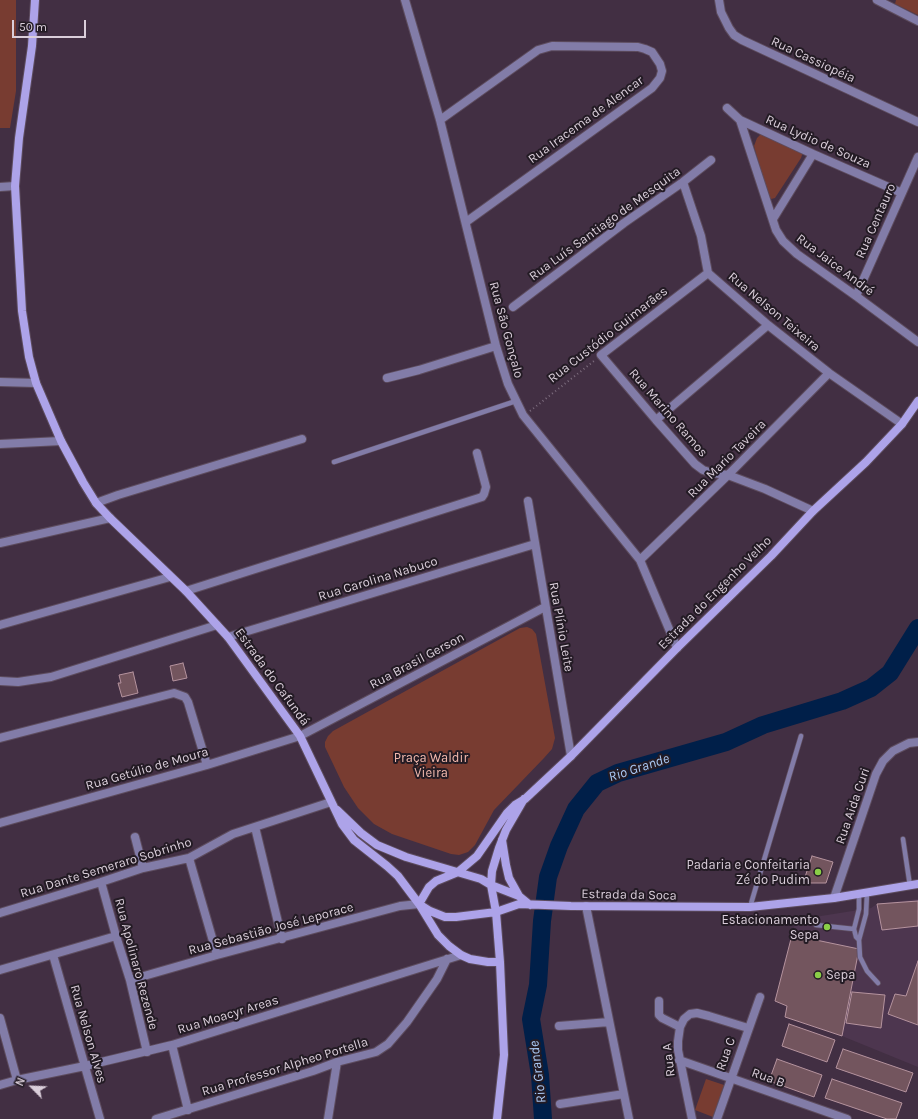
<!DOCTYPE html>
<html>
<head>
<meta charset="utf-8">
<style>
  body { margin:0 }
  #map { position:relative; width:918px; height:1119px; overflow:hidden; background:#422f43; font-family:Karla,sans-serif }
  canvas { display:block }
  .north { position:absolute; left:12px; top:1067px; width:40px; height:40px; -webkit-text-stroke:3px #231b24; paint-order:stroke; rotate:294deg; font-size:11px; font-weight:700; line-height:16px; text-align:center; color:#daceda }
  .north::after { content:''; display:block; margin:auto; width:14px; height:18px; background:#daceda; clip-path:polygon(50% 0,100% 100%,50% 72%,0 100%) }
  .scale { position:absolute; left:12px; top:20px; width:74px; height:18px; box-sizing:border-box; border:2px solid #daceda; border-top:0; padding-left:5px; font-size:12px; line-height:14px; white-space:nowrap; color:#daceda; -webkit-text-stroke:3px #231b24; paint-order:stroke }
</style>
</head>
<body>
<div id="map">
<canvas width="918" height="1119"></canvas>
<div class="north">N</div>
<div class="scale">50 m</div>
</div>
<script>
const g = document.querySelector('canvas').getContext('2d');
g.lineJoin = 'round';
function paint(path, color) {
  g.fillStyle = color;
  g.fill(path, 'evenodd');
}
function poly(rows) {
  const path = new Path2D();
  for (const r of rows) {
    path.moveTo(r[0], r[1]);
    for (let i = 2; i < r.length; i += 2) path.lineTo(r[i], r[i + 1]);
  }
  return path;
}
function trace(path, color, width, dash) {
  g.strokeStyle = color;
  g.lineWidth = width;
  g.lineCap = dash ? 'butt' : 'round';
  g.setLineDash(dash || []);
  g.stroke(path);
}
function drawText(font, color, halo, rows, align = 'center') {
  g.font = font + ' Karla,sans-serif';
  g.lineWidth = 4;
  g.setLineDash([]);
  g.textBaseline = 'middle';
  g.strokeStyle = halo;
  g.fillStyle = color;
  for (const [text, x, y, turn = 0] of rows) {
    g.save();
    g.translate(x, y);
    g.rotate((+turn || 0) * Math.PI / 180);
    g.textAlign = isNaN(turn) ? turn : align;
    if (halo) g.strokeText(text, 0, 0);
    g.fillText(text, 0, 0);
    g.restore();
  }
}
const built = poly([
  [918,899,918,1067,842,1036,785,1017,787,1006,775,1001,796,920,871,908,877,904]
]);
const green = poly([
  [0,0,16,0,16,91,10,128,0,128],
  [896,0,918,0,918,15,895,4],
  [762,133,803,152,801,158,775,198,771,199,768,196,754,146,757,138],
  [527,627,532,629,536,634,555,738,552,749,544,758,494,810,475,845,468,852,459,855,451,854,392,834,374,824,358,808,344,787,325,747,325,742,328,736,333,731,520,628],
  [706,1079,724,1085,713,1117,695,1110]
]);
const river = poly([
  [543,1119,540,1075,531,1019,538,985,542,921,548,877,559,846,576,809,597,783,618,773,726,742,763,725,842,701,871,688,890,673,918,628]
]);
const building = poly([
  [183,663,187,678,173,681,170,666,183,663],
  [133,672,138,693,122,697,118,683,121,683,119,675,133,672],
  [812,856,833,862,826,883,803,883,812,856],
  [918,901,918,926,882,930,877,904,918,901],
  [792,935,859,949,842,1036,785,1017,787,1006,775,1001,792,935],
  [918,961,918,1025,888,1014,895,994,906,996,918,961],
  [852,992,885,995,881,1028,846,1023,852,992],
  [789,1024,835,1040,827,1062,782,1046,789,1024],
  [843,1049,913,1073,906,1092,836,1068,843,1049],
  [777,1059,822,1075,814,1097,769,1081,777,1059],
  [832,1079,902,1103,896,1119,887,1119,825,1098,832,1079]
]);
const path = poly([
  [530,411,594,361]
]);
const lane = poly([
  [334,462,516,401],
  [903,839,910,886],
  [867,893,866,914,859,940,860,957,867,971,878,983],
  [750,907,801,736],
  [816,925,854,929,859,909,859,894],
  [854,929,856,937,859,940]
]);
const street = poly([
  [405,0,440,120,496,346,508,384,523,415,640,560,677,648],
  [719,0,721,12,729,28,734,35,742,40,918,122],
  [877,0,918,21],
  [727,108,740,120,813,154,902,193],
  [440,120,538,50,552,46,638,47,645,49,652,52,660,64,662,71,660,78,652,88,466,222],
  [740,120,776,230,783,241,797,254,856,296,918,342],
  [683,182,701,236,708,273,768,325,829,373,902,424],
  [0,187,15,186],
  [773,219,813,154],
  [708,273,601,355,656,420,695,464,703,470,712,473,728,475,765,489,813,511],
  [856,296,918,157],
  [513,307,624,223,683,182,711,160],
  [387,378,419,370,496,346],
  [0,382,36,383],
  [656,420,768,325],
  [0,444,61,441],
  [528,501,571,756],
  [96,503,118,495,302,439],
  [0,543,110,518],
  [640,560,728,475,829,373],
  [186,591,482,497,484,494,486,487,477,453],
  [0,625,170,577],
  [228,637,535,544],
  [0,681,18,682,51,677,217,625],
  [0,738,174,693,185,697,188,702,207,765],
  [0,823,207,765,300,736,545,607],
  [255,827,282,939],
  [135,837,143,868],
  [189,858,217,955],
  [101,882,116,936,130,980,147,1052],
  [834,898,876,774,883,761,893,751,909,743,918,742],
  [586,906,629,1119],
  [0,913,101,882,143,868,189,858,233,834,331,802],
  [53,955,100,1119],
  [0,970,116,936],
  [130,980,217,955,400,906,419,904],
  [659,1001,659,1015,662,1018,680,1027],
  [0,1018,17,1080],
  [559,1026,609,1022],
  [172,1045,188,1110],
  [679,1060,847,1119],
  [0,1085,17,1080,85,1066,172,1045,461,955],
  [560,1104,624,1094],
  [156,1119,313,1071,337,1062,376,1052,388,1044,407,1022,437,979,447,959],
  [328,1119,337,1062],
  [692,1119,678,1050,678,1041,680,1027,684,1019,690,1014,697,1013,709,1016,748,1028],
  [717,1119,760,997]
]);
const secondary = poly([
  [35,0,32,46,19,138,15,186,22,311,29,357,36,383,61,441,83,482,96,503,110,518,186,591,228,637,300,736,342,824,354,840,387,866,398,876,419,904,430,911,445,917,456,917,496,912,519,904,571,906,750,907,834,898,918,884],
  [337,810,361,833,377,845,406,857,481,879,491,885,519,896,530,905],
  [502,840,506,865,509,878,519,896],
  [500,962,488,962,470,959,461,955,449,946,438,935,419,904,429,887,436,881,458,872,477,856,507,813,515,805,525,799,571,756,677,648,771,556,813,511,866,462,902,424,918,401],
  [497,1119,504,1055,500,962,496,912,491,885,492,871,499,848,506,830,524,799]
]);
const markers = [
  [818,872,4,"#8ace47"],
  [827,927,4,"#8ace47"],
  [818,975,4,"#8ace47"]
];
const streetNames = [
  ["Rua Cassiopéia",813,60,25],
  ["Rua Iracema de Alencar",586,120,-36],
  ["Rua Lydio de Souza",818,142,24],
  ["Rua Centauro",876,221,-66],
  ["Rua Luís Santiago de Mesquita",605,224,-36],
  ["Rua Jaice André",835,265,37],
  ["Rua Nelson Teixeira",774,312,40],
  ["Rua São Gonçalo",506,330,75],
  ["Rua Custódio Guimarães",608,335,-38],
  ["Rua Marino Ramos",668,413,49],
  ["Rua Mario Taveira",727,459,-45],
  ["Rua Carolina Nabuco",378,579,-17],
  ["Estrada do Engenho Velho",715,593,-45],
  ["Rua Plínio Leite",561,627,80],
  ["Rua Brasil Gerson",417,661,-28],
  ["Estrada do Cafundá",272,677,54],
  ["Rua Getúlio de Moura",147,769,-16],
  ["Rua Aida Curi",853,806,-71],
  ["Rua Dante Semeraro Sobrinho",106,868,-17],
  ["Estrada da Soca",629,895,1],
  ["Rua Sebastião José Leporace",271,929,-15],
  ["Rua Apolinaro Rezende",136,964,75],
  ["Rua Moacyr Areas",228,1015,-17],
  ["Rua Nelson Alves",88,1034,74],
  ["Rua C",726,1054,-70],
  ["Rua A",669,1060,-97],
  ["Rua Professor Alpheo Portella",285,1067,-17],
  ["Rua B",768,1078,20]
];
const parkNames = [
  ["Praça Waldir",431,758],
  ["Vieira",431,773]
];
const poiNames = [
  ["Padaria e Confeitaria",810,865],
  ["Zé do Pudim",810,880],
  ["Estacionamento",819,920],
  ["Sepa",819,935],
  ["Sepa",826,975,"left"]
];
const waterNames = [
  ["Rio Grande",639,768,-18],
  ["Rio Grande",538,1072,-97]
];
paint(built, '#4d364f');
paint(green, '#783c31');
trace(river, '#001f49', 18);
paint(building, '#73555e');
trace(building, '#b5939e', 1);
trace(lane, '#5d4c5e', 6);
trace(street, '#5d4c5e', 10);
trace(secondary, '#5d4c5e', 10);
trace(path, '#7d6d7e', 2, [1, 3]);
trace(lane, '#827ca8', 4.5);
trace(street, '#827ca8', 8);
trace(secondary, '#ada3e9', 8);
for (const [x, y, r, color] of markers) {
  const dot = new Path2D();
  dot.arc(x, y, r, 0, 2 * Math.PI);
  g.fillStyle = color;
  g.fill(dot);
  trace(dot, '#231b24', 1.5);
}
drawText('13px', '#daceda', '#231b24', streetNames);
drawText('13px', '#f4baae', '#231b24', parkNames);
drawText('13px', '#daceda', '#231b24', poiNames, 'right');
drawText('italic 14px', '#abcaf6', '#231b24', waterNames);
</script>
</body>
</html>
